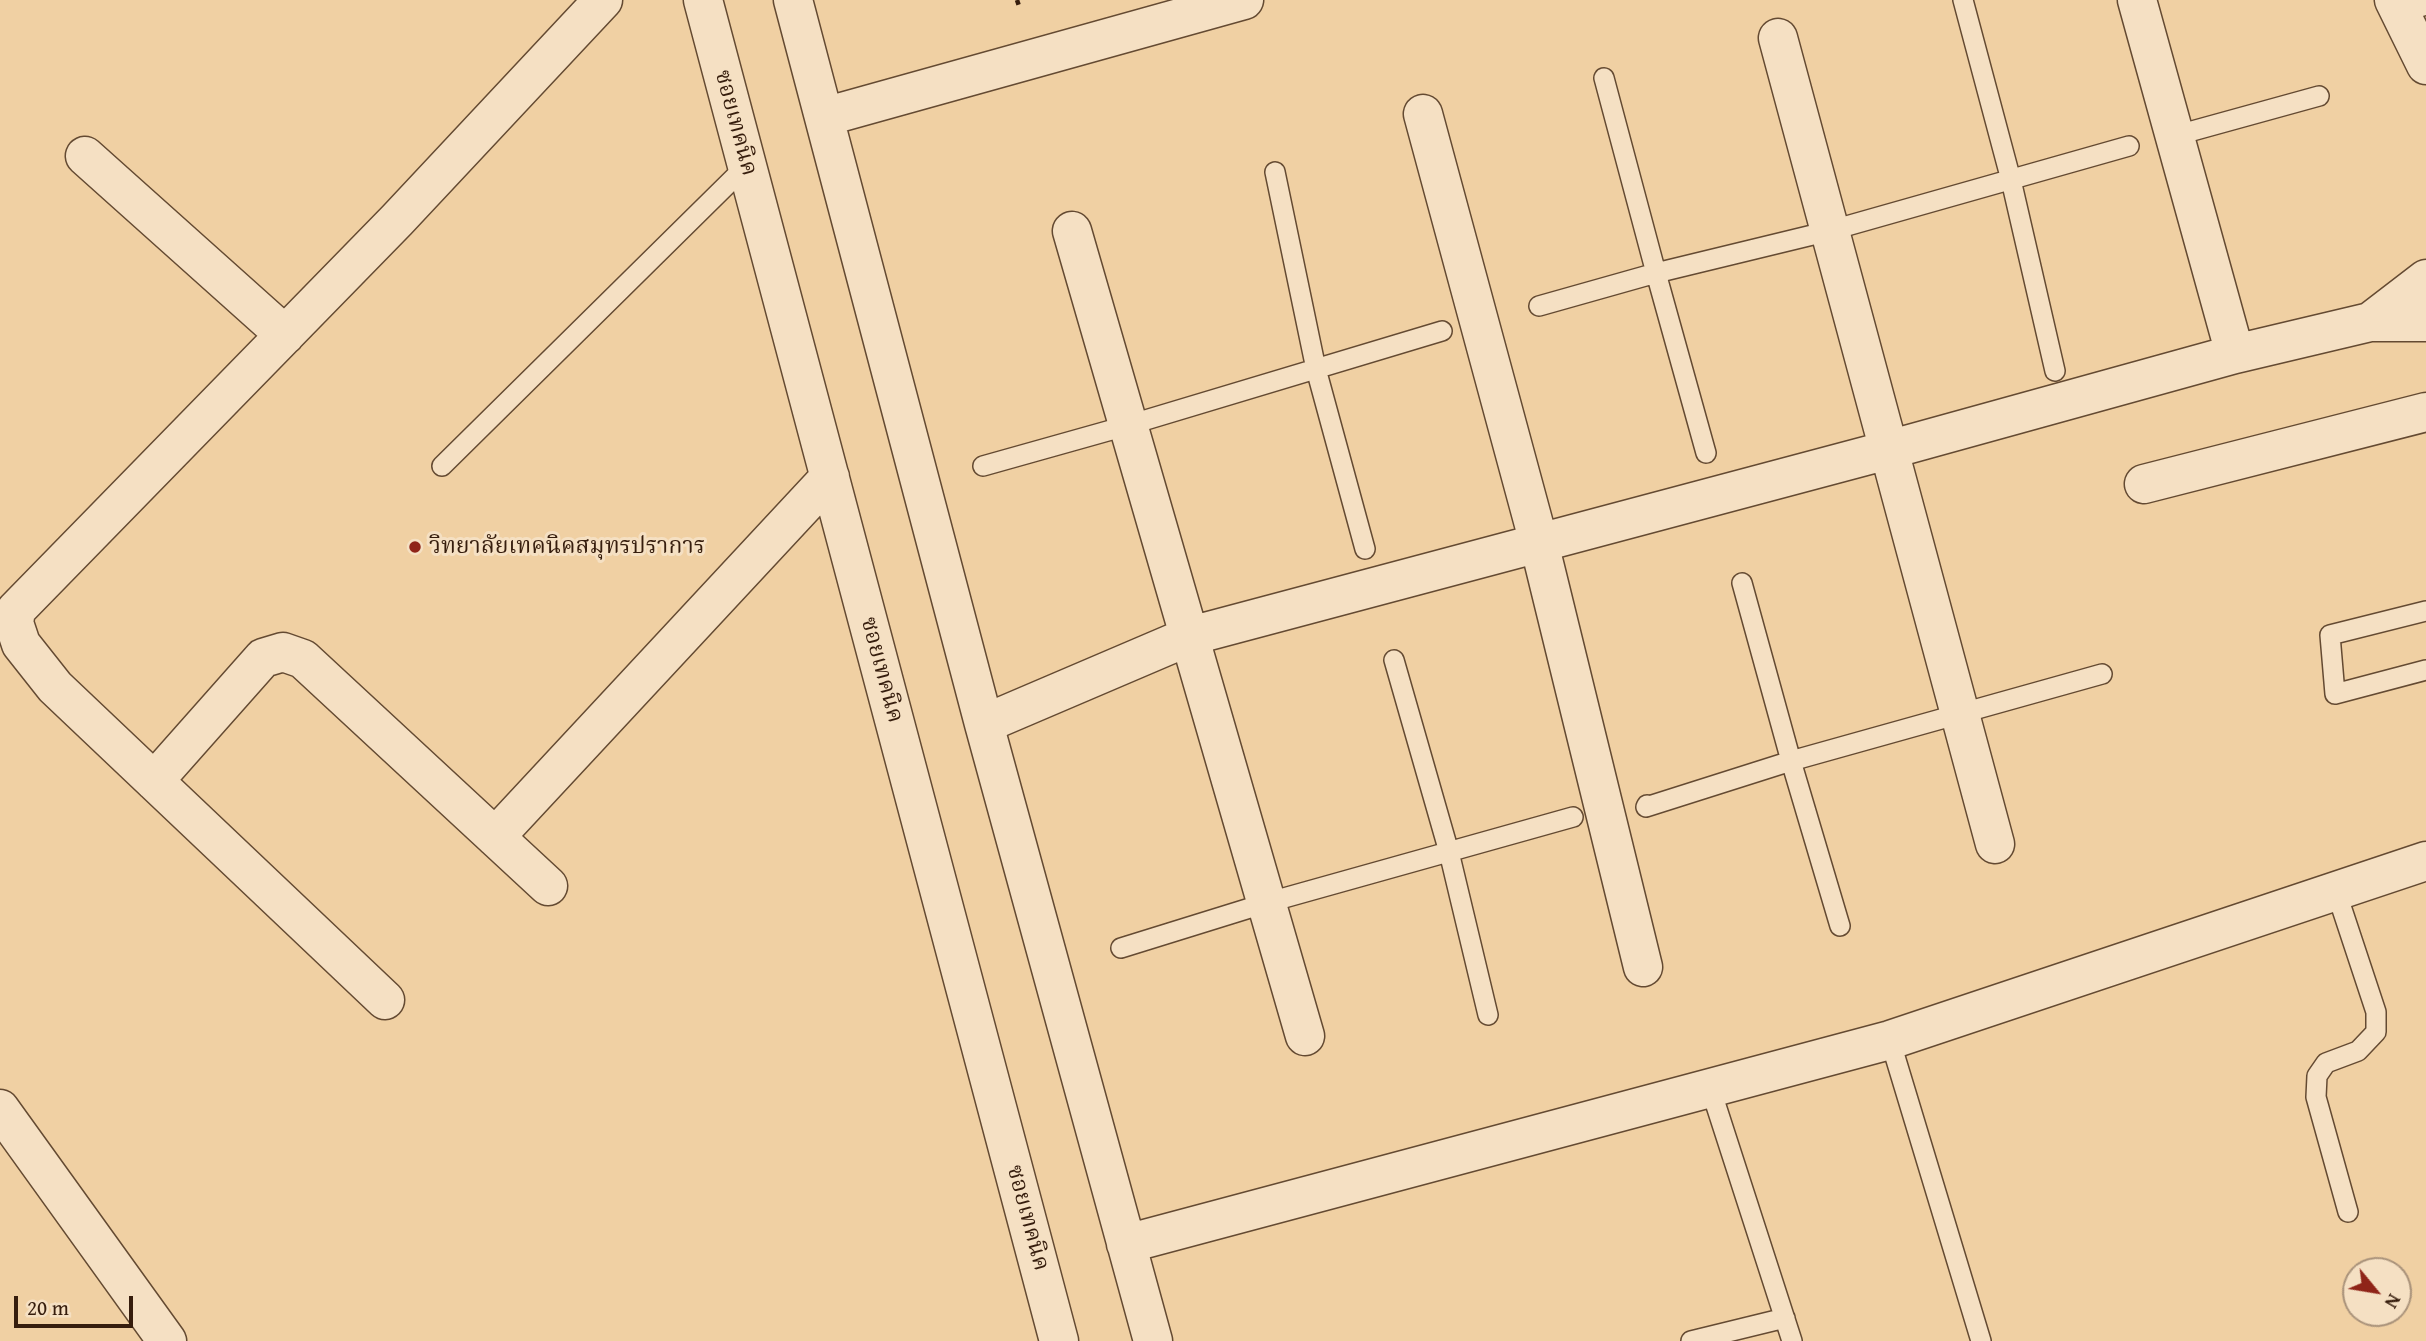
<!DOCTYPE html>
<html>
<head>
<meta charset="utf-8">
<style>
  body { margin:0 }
  #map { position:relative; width:2426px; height:1341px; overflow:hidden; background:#f0d0a3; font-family:"Gentium Book Plus",serif }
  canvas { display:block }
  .north { position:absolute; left:2342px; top:1257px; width:70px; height:70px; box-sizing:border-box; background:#f5e0c3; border:2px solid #a9927a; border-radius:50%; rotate:120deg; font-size:19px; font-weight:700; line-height:28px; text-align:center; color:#361d0d }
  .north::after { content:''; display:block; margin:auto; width:24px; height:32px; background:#8f2418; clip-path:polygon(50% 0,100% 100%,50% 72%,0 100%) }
  .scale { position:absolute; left:14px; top:1296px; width:119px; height:32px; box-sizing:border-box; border:4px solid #361d0d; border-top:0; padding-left:9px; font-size:21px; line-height:24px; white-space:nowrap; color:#361d0d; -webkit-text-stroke:5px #f5e0c3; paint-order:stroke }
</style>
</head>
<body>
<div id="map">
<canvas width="2426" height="1341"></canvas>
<div class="north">N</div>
<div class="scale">20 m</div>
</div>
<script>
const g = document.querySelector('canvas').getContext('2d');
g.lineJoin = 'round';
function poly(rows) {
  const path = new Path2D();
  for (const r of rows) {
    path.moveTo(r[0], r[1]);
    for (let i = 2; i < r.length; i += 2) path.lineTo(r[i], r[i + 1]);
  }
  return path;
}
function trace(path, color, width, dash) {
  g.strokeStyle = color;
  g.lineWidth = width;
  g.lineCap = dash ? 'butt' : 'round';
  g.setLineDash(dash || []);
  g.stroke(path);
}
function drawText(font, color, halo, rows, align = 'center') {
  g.font = font + ' "Gentium Book Plus","Noto Serif Thai",serif';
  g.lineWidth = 6;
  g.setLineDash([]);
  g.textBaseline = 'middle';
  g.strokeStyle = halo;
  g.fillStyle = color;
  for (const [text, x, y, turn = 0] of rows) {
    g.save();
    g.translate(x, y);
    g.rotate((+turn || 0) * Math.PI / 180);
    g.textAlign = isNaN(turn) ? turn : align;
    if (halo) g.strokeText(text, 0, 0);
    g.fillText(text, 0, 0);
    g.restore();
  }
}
const path = poly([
  [1017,0,1019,6]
]);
const service = poly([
  [1963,0,2011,180,2055,371],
  [2400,13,2426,5],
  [1604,78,1656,273,1829,231,2129,146],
  [2174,136,2319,96],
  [1275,172,1316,369,1365,549],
  [1539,306,1656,273,1706,453],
  [442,466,747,165],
  [983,466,1129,425,1442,331],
  [1742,583,1791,761,1840,926],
  [2426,611,2330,635,2335,694,2426,670],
  [1394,660,1449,852,1488,1015],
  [1647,805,1646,807,1791,761,2102,674],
  [2336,891,2376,1012,2376,1032,2358,1051,2326,1063,2317,1076,2316,1097,2348,1212],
  [1121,948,1266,903,1573,817],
  [1890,1040,1981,1341],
  [1710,1087,1792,1341],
  [1691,1341,1785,1318]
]);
const minor = poly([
  [703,0,1059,1341],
  [793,0,984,724,1153,1341],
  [2137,0,2235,354],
  [2394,0,2426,65],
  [1778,38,1995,844],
  [1423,114,1539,543,1643,967],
  [824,117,1244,0],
  [85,156,285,335],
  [1072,231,1305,1036],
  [2370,322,2426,279],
  [2144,484,2426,412],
  [984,724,1190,636,1888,450,2235,354,2370,322,2426,322],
  [154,781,263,658,283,652,303,659,548,886],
  [495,837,830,477],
  [385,1000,55,687,21,644,14,623,16,610,397,220,603,0],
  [0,1109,167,1341],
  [1126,1244,1890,1040,2426,861]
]);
const markers = [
  [415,547,7,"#8f2418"]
];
const streetNames = [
  ["ซอยเทคนิค",735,123,75],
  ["ซอยเทคนิค",881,670,75],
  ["ซอยเทคนิค",1027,1218,75]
];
const poiNames = [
  ["วิทยาลัยเทคนิคสมุทรปราการ",429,547]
];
trace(service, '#644a32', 22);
trace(minor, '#644a32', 41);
trace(path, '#361d0d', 4.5, [5, 3.5]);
trace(service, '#f5e0c3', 19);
trace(minor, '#f5e0c3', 38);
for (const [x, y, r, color] of markers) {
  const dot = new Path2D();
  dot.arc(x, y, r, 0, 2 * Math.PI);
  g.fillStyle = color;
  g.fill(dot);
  trace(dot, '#f5e0c3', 2.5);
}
drawText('23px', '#361d0d', '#f5e0c3', streetNames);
drawText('23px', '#361d0d', '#f5e0c3', poiNames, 'left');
</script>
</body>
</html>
